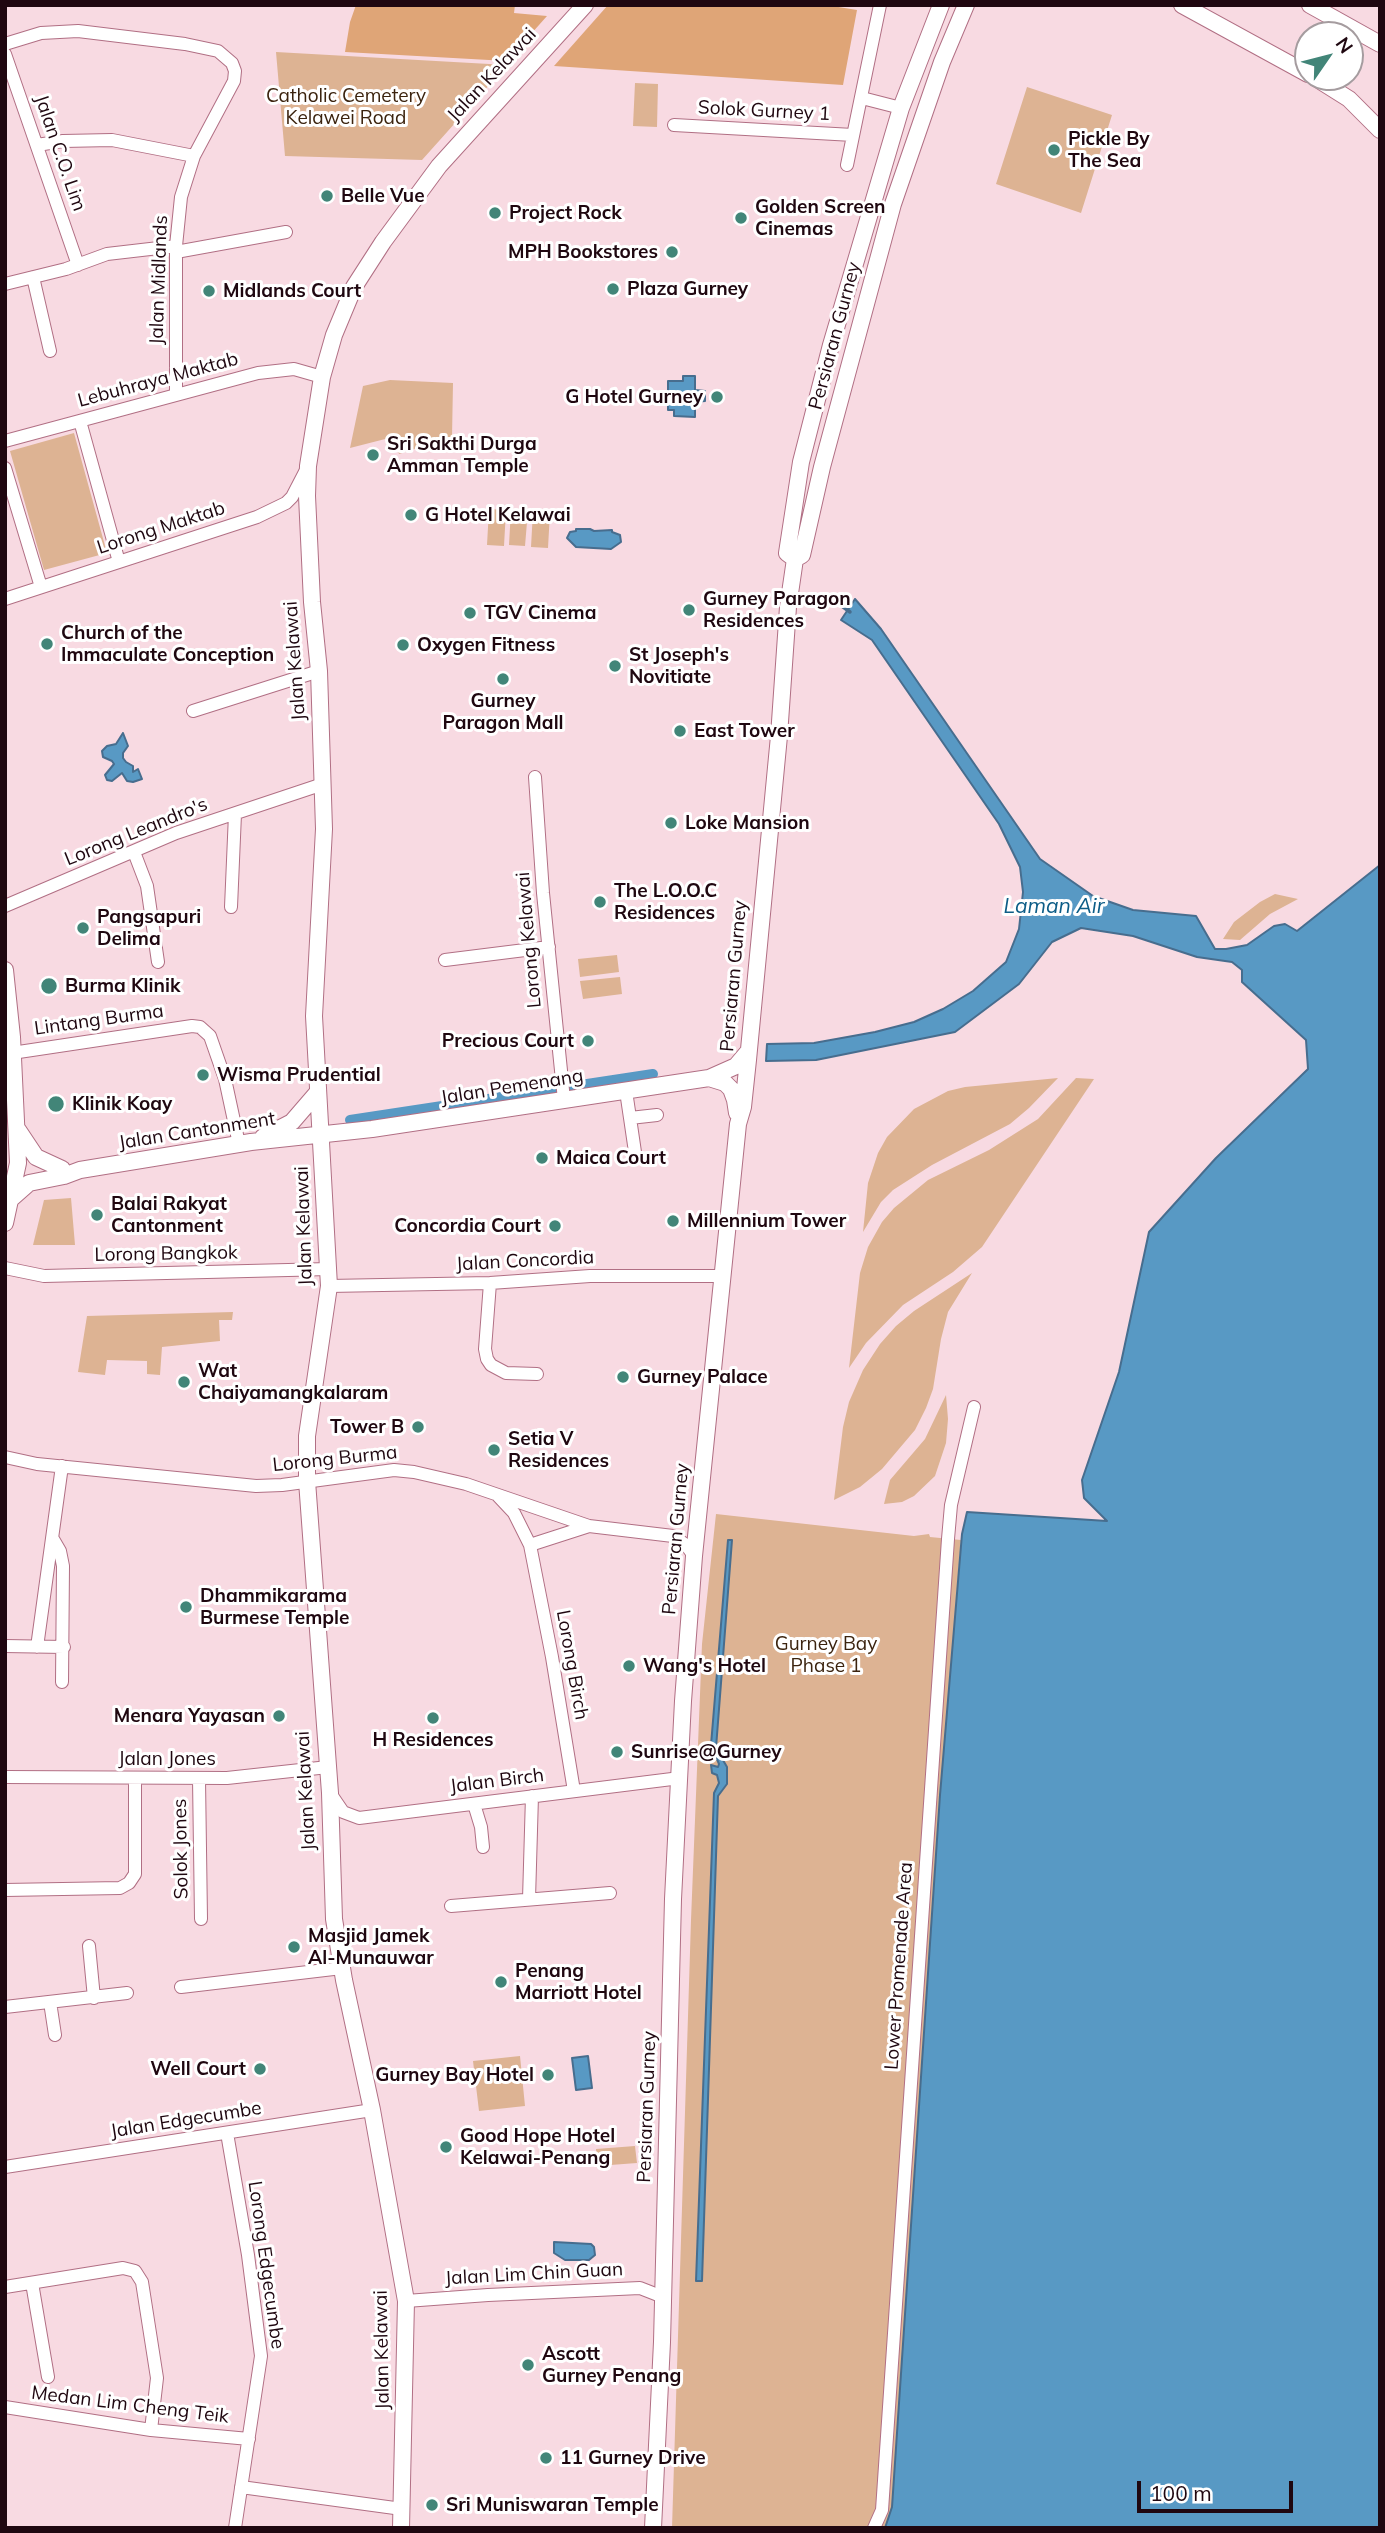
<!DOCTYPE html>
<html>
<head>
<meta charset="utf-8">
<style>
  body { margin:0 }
  #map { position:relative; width:1385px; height:2533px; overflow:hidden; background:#f8dae2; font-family:Mulish,sans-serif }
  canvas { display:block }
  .frame { position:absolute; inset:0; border:7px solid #1f0710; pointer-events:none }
  .north { position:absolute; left:1294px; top:21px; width:70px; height:70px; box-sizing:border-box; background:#fff; border:2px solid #a59c9f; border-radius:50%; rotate:55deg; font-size:19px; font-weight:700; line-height:28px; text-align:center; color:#1f0710 }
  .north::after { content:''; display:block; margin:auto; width:24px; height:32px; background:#428578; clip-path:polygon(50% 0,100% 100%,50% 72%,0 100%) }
  .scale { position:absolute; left:1137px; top:2481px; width:156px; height:32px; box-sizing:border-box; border:4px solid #1f0710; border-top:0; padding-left:9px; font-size:21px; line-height:24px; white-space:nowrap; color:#1f0710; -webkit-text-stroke:5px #fff; paint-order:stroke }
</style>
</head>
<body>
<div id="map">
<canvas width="1385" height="2533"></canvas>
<div class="frame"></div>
<div class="north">N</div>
<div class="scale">100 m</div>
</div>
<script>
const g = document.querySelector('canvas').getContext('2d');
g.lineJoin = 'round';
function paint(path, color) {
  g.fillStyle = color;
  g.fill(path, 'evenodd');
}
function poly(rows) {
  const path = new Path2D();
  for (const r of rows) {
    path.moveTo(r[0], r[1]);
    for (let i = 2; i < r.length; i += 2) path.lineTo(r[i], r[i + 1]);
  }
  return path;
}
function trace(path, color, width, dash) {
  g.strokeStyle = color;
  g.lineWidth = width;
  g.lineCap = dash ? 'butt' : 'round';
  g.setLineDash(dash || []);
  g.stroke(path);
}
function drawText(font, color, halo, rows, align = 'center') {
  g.font = font + ' Mulish,sans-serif';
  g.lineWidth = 6;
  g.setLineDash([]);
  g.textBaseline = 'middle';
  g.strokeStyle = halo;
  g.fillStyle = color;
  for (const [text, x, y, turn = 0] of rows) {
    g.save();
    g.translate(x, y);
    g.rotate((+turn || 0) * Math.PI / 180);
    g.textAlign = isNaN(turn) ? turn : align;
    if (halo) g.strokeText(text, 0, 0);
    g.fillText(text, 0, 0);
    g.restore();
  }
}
const green = poly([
  [276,52,507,65,422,160,285,156],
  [635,83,658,84,657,127,633,126],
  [1027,87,1112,115,1081,213,996,184],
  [390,380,453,383,452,437,399,454,393,437,350,448,363,386],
  [74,433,107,553,44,570,10,451],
  [489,509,506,510,504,546,487,545],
  [511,509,528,510,525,546,509,545],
  [533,511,550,512,548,548,531,547],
  [1275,894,1298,899,1270,914,1240,940,1223,939,1234,922,1260,902],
  [617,955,619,972,580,977,578,959],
  [620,977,622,994,583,999,580,981],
  [1058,1078,1029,1108,1010,1124,932,1165,893,1190,881,1202,863,1232,868,1183,878,1153,887,1137,914,1109,948,1091,965,1087],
  [1076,1078,1094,1079,982,1247,953,1272,903,1305,866,1343,849,1368,860,1273,868,1247,882,1222,894,1208,928,1180,989,1150,1038,1119],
  [71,1198,75,1245,33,1245,44,1200],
  [972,1273,948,1312,941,1339,933,1389,926,1408,915,1430,882,1469,860,1487,834,1500,843,1427,849,1402,863,1370,880,1344,896,1326,914,1311],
  [233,1312,232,1320,219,1320,220,1341,162,1347,160,1375,147,1374,147,1361,107,1360,105,1375,78,1372,87,1316],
  [946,1395,948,1419,946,1443,935,1476,914,1496,902,1502,884,1504,890,1480,925,1439],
  [716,1514,914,1536,929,1534,930,1537,961,1540,940,1795,892,2507,885,2528,672,2528,691,1920,702,1644],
  [520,2056,525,2106,479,2111,473,2061],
  [635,2146,637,2163,597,2166,596,2149]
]);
const forest = poly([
  [356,5,515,5,514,13,547,16,507,61,345,52,350,22],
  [608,5,826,5,857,10,843,85,554,66]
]);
const water = poly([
  [683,376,695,376,695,390,705,391,705,401,695,402,695,417,674,416,674,410,668,410,668,381,683,381,683,376],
  [576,529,590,529,594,531,612,530,612,532,620,535,621,542,611,549,576,547,567,538,570,532,576,531,576,529],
  [855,599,881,629,1040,859,1093,896,1133,910,1196,916,1215,949,1226,949,1247,945,1274,926,1285,924,1297,931,1380,865,1380,2528,885,2528,892,2507,940,1795,962,1534,967,1512,1107,1521,1084,1498,1082,1480,1119,1372,1149,1232,1216,1158,1308,1069,1306,1040,1242,982,1242,970,1232,962,1197,957,1133,936,1081,928,1052,942,1019,984,955,1032,816,1060,766,1061,767,1044,814,1043,875,1032,914,1022,943,1009,973,991,1006,962,1019,929,1023,892,1020,867,999,824,872,640,841,620,855,599],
  [123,733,128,746,123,753,123,758,126,762,133,766,133,772,138,769,142,779,133,782,127,781,122,773,112,781,107,780,105,775,114,764,112,761,103,757,102,751,107,746,116,744,123,733],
  [728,1540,732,1540,716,1748,727,1767,727,1784,718,1796,702,2281,696,2281,714,1793,719,1783,717,1775,712,1773,711,1765,718,1767,719,1764,711,1745,728,1540],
  [588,2056,592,2088,576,2090,572,2058,588,2056],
  [554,2242,591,2244,594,2247,595,2255,589,2260,565,2260,554,2253,554,2242]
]);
const stream = poly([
  [835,601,850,612]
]);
const canal = poly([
  [350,1120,653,1074]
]);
const minor = poly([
  [5,44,41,33,78,31,185,44,218,51,232,63,235,71,234,81,194,156,181,197,176,246,176,395],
  [5,54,78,265],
  [862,98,901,108],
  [674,125,853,135],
  [37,145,63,141,112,140,194,156],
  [847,165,880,5],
  [176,252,286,232],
  [33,277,50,351],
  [5,284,66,269,107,254,176,246],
  [80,421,119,562],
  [5,441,258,373,294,369,322,377],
  [5,468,41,587],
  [5,599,257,517,286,503,292,497,306,470],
  [193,711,319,671],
  [535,777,543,893,564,1100],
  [134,852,147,886,158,962],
  [5,906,176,833,323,784],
  [231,907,235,814],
  [445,960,549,947],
  [12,1053,192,1026,200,1027,210,1036,225,1079,239,1144],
  [626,1091,630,1118,657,1115],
  [630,1118,635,1152],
  [5,1268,44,1276,329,1269],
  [490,1283,485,1349,487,1359,491,1365,506,1373,537,1374],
  [329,1286,490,1283,590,1276,722,1276],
  [5,1457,37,1464,256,1486,282,1485,394,1470,414,1472,466,1484,589,1526,673,1536,686,1545,694,1556],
  [498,1496,514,1513,530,1545,552,1657,574,1791],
  [53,1539,60,1551,63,1566,62,1682],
  [530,1545,589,1526],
  [5,1646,64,1647],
  [37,1647,62,1466],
  [5,1777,227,1778,328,1767],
  [199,1779,201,1919],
  [330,1793,343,1812,359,1818,680,1778],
  [474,1804,481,1827,483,1847],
  [5,1890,120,1888,129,1883,135,1874,135,1779],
  [529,1899,532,1796],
  [451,1906,610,1893],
  [89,1946,94,1998],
  [181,1987,342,1968],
  [50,2002,55,2035],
  [5,2007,127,1993],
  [227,2133,248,2255,261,2356,235,2528],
  [5,2167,372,2110],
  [32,2283,48,2377],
  [5,2287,123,2268,135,2271,142,2282,157,2378,151,2430],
  [406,2301,488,2295,640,2288,663,2297],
  [5,2407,151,2430,249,2439],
  [241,2487,402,2509],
  [874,2528,882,2510,948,1539,951,1505,974,1407]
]);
const major = poly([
  [1182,5,1308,74],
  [1310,5,1380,44],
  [1314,77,1349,99,1380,130],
  [795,559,787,553,801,462,831,345,901,108,941,5],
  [5,970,12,1037,18,1163,5,1223],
  [709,1078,725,1083,731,1089,735,1100,737,1113],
  [18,1130,36,1157,62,1169],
  [263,1137,292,1122,317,1093],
  [12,1198,29,1183,64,1176,80,1170,251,1142,372,1129,709,1078,736,1066,747,1053],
  [401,2528,406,2301,372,2110,344,1980,334,1919,330,1793,307,1481,307,1436,329,1286,314,1016,324,829,319,671,312,602,307,496,308,466,322,377,334,335,354,287,383,242,439,166,585,5],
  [653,2528,662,2342,673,1899,683,1701,694,1556,738,1124,743,1107,748,1060,779,736,788,607,795,559,802,555,822,467,893,204,942,62,966,5]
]);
const markers = [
  [1054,150,7,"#428578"],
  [327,196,7,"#428578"],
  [495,213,7,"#428578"],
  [741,218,7,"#428578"],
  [672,252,7,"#428578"],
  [613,289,7,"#428578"],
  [209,291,7,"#428578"],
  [717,397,7,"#428578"],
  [373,455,7,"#428578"],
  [411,515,7,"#428578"],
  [689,610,7,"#428578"],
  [470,613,7,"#428578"],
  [47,644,7,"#428578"],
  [403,645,7,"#428578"],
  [615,666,7,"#428578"],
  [503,679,7,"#428578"],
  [680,731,7,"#428578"],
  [671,823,7,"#428578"],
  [600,902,7,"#428578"],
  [83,928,7,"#428578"],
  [49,986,9,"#428578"],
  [588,1041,7,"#428578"],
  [203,1075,7,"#428578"],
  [56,1104,9,"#428578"],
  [542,1158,7,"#428578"],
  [97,1215,7,"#428578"],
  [673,1221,7,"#428578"],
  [555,1226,7,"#428578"],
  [623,1377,7,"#428578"],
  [184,1382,7,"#428578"],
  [418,1427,7,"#428578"],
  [494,1450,7,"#428578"],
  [186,1607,7,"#428578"],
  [629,1666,7,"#428578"],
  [279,1716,7,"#428578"],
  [433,1718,7,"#428578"],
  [617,1752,7,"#428578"],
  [294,1947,7,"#428578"],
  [501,1982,7,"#428578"],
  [260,2069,7,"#428578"],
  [548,2075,7,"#428578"],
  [446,2147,7,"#428578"],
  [528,2365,7,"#428578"],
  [546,2458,7,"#428578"],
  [432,2505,7,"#428578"]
];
const streetNames = [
  ["Jalan Kelawai",492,75,-47],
  ["Solok Gurney 1",764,111,3],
  ["Jalan C.O. Lim",60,153,71],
  ["Jalan Midlands",159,280,-88],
  ["Persiaran Gurney",835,336,-75],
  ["Lebuhraya Maktab",158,380,-15],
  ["Lorong Maktab",161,528,-18],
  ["Jalan Kelawai",295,661,-94],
  ["Lorong Leandro's",136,832,-22],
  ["Lorong Kelawai",529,940,-95],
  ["Persiaran Gurney",734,976,-85],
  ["Lintang Burma",99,1020,-8],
  ["Jalan Pemenang",512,1087,-9],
  ["Jalan Cantonment",197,1131,-9],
  ["Jalan Kelawai",304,1226,-92],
  ["Lorong Bangkok",166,1254,-1],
  ["Jalan Concordia",525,1261,-3],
  ["Lorong Burma",335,1459,-6],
  ["Persiaran Gurney",676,1539,-85],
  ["Lorong Birch",572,1665,80],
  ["Jalan Jones",167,1759],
  ["Jalan Birch",497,1781,-7],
  ["Jalan Kelawai",306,1791,-93],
  ["Solok Jones",181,1849,-91],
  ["Lower Promenade Area",899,1966,-86],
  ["Persiaran Gurney",647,2107,-88],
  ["Jalan Edgecumbe",186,2120,-9],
  ["Lorong Edgecumbe",266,2265,82],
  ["Jalan Lim Chin Guan",534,2274,-3],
  ["Jalan Kelawai",382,2350,-91],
  ["Medan Lim Cheng Teik",130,2405,7]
];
const parkNames = [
  ["Catholic Cemetery",346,96],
  ["Kelawei Road",346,118],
  ["Gurney Bay",826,1644],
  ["Phase 1",826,1666]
];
const poiNames = [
  ["Pickle By",1068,139],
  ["The Sea",1068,161],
  ["Belle Vue",341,196],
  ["Golden Screen",755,207],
  ["Cinemas",755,229],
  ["Project Rock",509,213],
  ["MPH Bookstores",658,252,"right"],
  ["Plaza Gurney",627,289],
  ["Midlands Court",223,291],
  ["G Hotel Gurney",703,397,"right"],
  ["Sri Sakthi Durga",387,444],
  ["Amman Temple",387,466],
  ["G Hotel Kelawai",425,515],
  ["Gurney Paragon",703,599],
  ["Residences",703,621],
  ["TGV Cinema",484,613],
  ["Church of the",61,633],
  ["Immaculate Conception",61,655],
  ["Oxygen Fitness",417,645],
  ["St Joseph's",629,655],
  ["Novitiate",629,677],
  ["Gurney",503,701,"center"],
  ["Paragon Mall",503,723,"center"],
  ["East Tower",694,731],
  ["Loke Mansion",685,823],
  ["The L.O.O.C",614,891],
  ["Residences",614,913],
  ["Pangsapuri",97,917],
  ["Delima",97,939],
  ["Burma Klinik",65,986],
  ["Precious Court",574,1041,"right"],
  ["Wisma Prudential",217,1075],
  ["Klinik Koay",72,1104],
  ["Maica Court",556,1158],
  ["Balai Rakyat",111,1204],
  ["Cantonment",111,1226],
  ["Millennium Tower",687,1221],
  ["Concordia Court",541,1226,"right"],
  ["Wat",198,1371],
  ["Chaiyamangkalaram",198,1393],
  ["Gurney Palace",637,1377],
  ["Tower B",404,1427,"right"],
  ["Setia V",508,1439],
  ["Residences",508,1461],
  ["Dhammikarama",200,1596],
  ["Burmese Temple",200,1618],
  ["Wang's Hotel",643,1666],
  ["Menara Yayasan",265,1716,"right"],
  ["H Residences",433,1740,"center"],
  ["Sunrise@Gurney",631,1752],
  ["Masjid Jamek",308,1936],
  ["Al-Munauwar",308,1958],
  ["Penang",515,1971],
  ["Marriott Hotel",515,1993],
  ["Well Court",246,2069,"right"],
  ["Gurney Bay Hotel",534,2075,"right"],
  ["Good Hope Hotel",460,2136],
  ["Kelawai-Penang",460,2158],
  ["Ascott",542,2354],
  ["Gurney Penang",542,2376],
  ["11 Gurney Drive",560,2458],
  ["Sri Muniswaran Temple",446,2505]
];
const waterNames = [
  ["Laman Air",1054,907]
];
paint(green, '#ddb393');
paint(forest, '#dfa577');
paint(water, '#5899c4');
trace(water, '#476d8e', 2);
trace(stream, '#476d8e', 3.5);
trace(canal, '#5899c4', 10);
trace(minor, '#b16f84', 14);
trace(major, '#b16f84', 18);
trace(minor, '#fff', 12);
trace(major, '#fff', 16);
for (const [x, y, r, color] of markers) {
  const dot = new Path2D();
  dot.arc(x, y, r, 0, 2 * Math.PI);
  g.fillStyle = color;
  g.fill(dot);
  trace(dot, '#fff', 2.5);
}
drawText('19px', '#1f0710', '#fff', streetNames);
drawText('19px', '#3b230e', '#fff', parkNames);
drawText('bold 19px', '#1f0710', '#fff', poiNames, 'left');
drawText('italic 21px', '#0d5d87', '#fff', waterNames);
</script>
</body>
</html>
